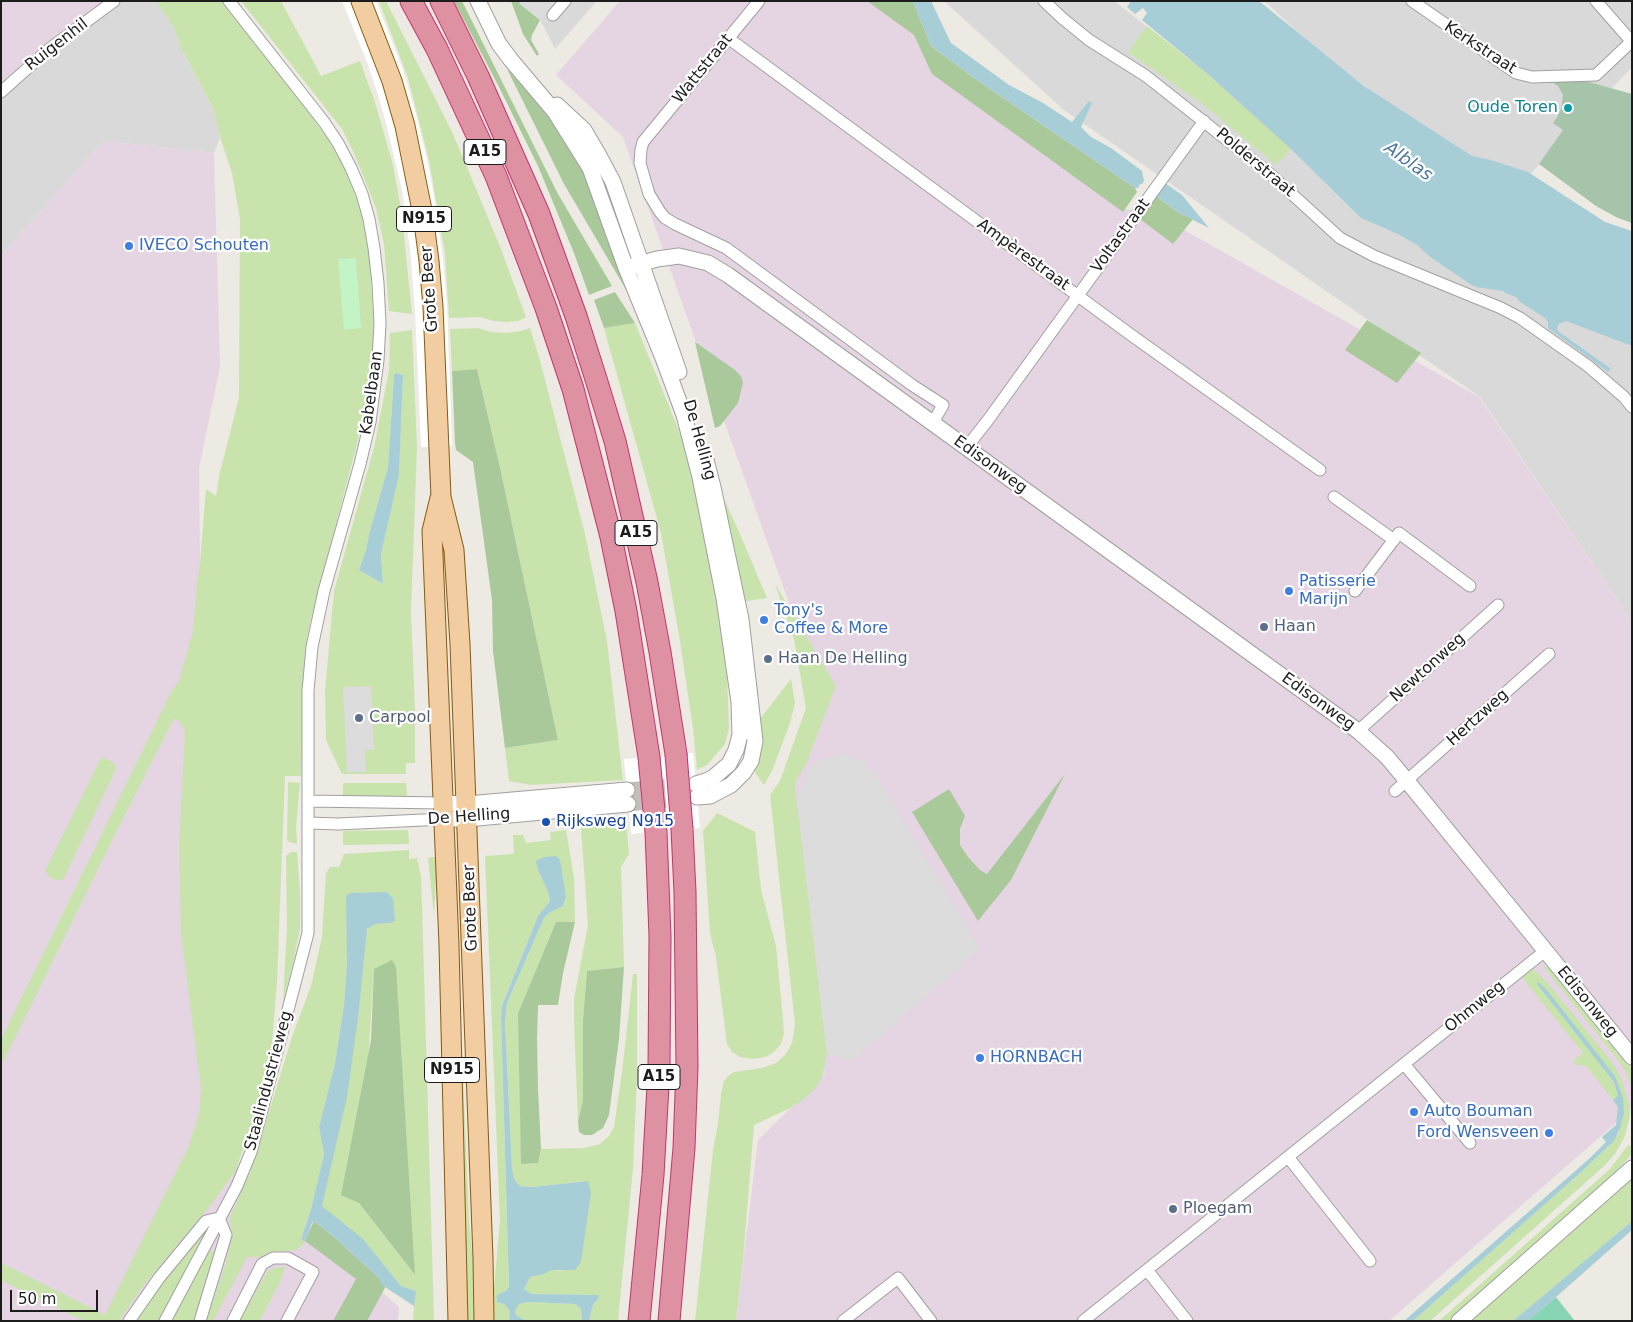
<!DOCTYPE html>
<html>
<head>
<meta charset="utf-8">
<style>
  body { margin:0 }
  #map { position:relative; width:1633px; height:1322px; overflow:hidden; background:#ede9e3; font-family:"DejaVu Sans",sans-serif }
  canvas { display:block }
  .frame { position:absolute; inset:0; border:2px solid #1c1c1c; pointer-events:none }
  .scale { position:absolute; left:10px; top:1290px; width:88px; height:22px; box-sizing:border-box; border:2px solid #1c1c1c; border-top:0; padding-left:6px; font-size:15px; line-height:18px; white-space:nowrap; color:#1c1c1c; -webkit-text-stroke:4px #fff; paint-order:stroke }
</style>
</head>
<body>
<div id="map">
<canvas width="1633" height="1322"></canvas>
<div class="frame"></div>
<div class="scale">50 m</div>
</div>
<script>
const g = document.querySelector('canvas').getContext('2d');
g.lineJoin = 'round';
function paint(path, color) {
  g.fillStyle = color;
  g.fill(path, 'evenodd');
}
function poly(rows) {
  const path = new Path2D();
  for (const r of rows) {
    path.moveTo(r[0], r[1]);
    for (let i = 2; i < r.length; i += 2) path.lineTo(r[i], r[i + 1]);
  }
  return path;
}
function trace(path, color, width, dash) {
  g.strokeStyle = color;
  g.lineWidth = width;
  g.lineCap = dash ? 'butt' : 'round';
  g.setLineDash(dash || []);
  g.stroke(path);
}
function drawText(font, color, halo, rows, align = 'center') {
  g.font = font + ' "DejaVu Sans",sans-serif';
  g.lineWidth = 4.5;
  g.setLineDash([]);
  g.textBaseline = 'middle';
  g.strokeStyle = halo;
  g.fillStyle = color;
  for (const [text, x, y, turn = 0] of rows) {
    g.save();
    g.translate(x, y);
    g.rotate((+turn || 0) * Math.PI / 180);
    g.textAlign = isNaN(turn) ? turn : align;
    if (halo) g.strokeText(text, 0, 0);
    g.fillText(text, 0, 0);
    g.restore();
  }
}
const residential = poly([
  [104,1,156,1,174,28,182,50,213,108,220,137,214,153,103,141,1,256,1,86,37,51],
  [531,1,597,1,555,49],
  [944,1,1114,1,1428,245,1632,329,1632,621,1480,397,1064,110],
  [1265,1,1632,1,1632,67,1516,189,1468,164,1312,46]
]);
const industrial = poly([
  [1,1,104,1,37,51,1,86],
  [620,1,869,1,915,33,1123,208,1179,227,1479,397,1632,621,1632,1109,1389,1321,736,1321,758,1140,825,1074,779,803,815,676,623,137,556,75],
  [103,141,214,153,220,367,199,468,206,1140,399,1307,398,1321,1,1321,1,256]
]);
const grass = poly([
  [156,1,222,1,281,75,328,139,348,174,361,212,369,247,374,327,372,368,367,399,357,444,310,623,305,651,301,776,285,776,277,982,272,1043,252,1123,236,1170,210,1206,143,1286,119,1321,84,1321,1,1280,1,1263,105,1315,188,1148,199,1115,201,1089,181,934,179,846,185,730,179,721,175,719,172,722,114,837,1,1066,1,1040,172,690,179,681,193,631,197,582,200,563,206,489,216,496,220,472,239,398,240,219,232,173,220,137,213,108,182,50,174,28],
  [241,1,281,1,321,76,360,61,374,99,393,165,402,215,412,314,389,311,384,244,376,208,353,151,342,129],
  [379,1,386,1,453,134,499,244,526,317,518,321,507,322,493,321,480,317,449,318,445,254,429,160,408,78],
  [1147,26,1210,76,1291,149,1276,165,1204,105,1128,52],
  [635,323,688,453,720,603,727,676,729,728,725,744,707,765,697,770,693,728,679,635,661,533,604,328],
  [478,328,491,332,507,333,521,331,530,328,541,364,585,534,607,641,623,780,531,785,509,781,505,748,558,740,501,472,477,369,452,371,450,329],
  [412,330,417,448,411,611,415,710,415,763,406,763,406,774,342,774,326,740,325,691,334,591,374,448,389,370,390,333],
  [397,373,403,375,399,474,381,554,383,584,359,570,366,550,369,534,388,467,394,375],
  [714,477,739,532,767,598,741,602],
  [775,584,836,686,806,764,796,781,795,791,797,801,827,1054,823,1075,816,1088,804,1099,790,1108,754,1125,743,1260,736,1321,695,1321,713,1150,718,1124,721,1094,724,1081,729,1075,734,1072,762,1068,776,1063,786,1054,792,1043,795,1024,770,795,780,781,806,708,794,639],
  [791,679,795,703,790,723,772,771,764,785,754,771,760,754,760,719],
  [101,758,107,759,114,763,116,769,63,880,52,879,45,871],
  [288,782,300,783,296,827,297,844,287,841],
  [343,783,406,783,407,797,343,798],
  [717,813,755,832,761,890,776,946,783,1019,784,1034,781,1044,774,1052,765,1057,753,1059,740,1057,732,1052,727,1044,716,957,710,933,703,831],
  [626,821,629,854,621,867,624,967,587,971,583,1020,583,1100,578,1121,574,1023,574,999,588,925,581,828,585,825,594,823],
  [408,830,409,844,343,845,343,831],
  [566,830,574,878,575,922,556,922,518,1013,537,1163,541,1149,584,1148,600,1144,609,1136,614,1127,622,1073,633,974,637,974,637,1076,633,1168,618,1321,589,1321,593,1305,599,1298,598,1295,532,1294,524,1289,530,1277,544,1274,550,1269,561,1271,588,1181,532,1187,520,1186,514,1179,512,1168,505,1023,507,1003,544,918,549,913,563,906,566,897,562,880,538,870,548,892,550,901,538,916,502,1006,501,1017,509,1287,506,1291,497,1296,497,1302,504,1304,510,1311,509,1321,491,1321,500,1221,485,856,514,854,513,835,523,835,526,843,551,840,550,832],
  [409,850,409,859,417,858,421,877,422,905,434,1321,413,1321,415,1291,401,1286,384,1265,322,1206,359,1011,366,932,370,926,375,924,391,923,387,892,382,893,347,962,344,1005,335,1063,319,1127,324,1154,311,1209,301,1240,305,1241,302,1246,296,1250,270,1252,261,1257,247,1257,213,1321,206,1321,226,1263,232,1236,230,1217,250,1173,293,1034,311,986,322,937,326,873,330,867,339,867,344,854],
  [374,969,414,1274,359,1203],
  [291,852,297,852,300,894,300,928,294,959,283,1003,287,926,286,856],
  [433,857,437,857,437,863,434,915,428,858],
  [450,857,454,857,469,1222,475,1281,477,1321,465,1321,467,1284],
  [1543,966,1552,969,1623,1056,1632,1069,1632,1088,1625,1070,1617,1059],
  [1532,968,1547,982,1612,1062,1621,1077,1629,1105,1630,1115,1625,1136,1615,1154,1604,1166,1430,1321,1413,1321,1579,1174,1608,1147,1619,1133,1623,1098,1615,1076,1537,983,1610,1075,1617,1091,1618,1097,1613,1100,1586,1066,1576,1065,1574,1060,1583,1053,1524,980,1523,975],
  [1628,1145,1632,1146,1632,1154,1611,1177,1450,1321,1439,1321,1610,1169],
  [1632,1179,1632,1221,1513,1321,1469,1321,1591,1212],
  [204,1231,205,1234,158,1321,135,1321,157,1289],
  [210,1250,217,1254,194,1321,172,1321],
  [285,1267,282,1278,260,1321,240,1321,261,1282,267,1272,274,1268],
  [527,1302,575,1304,581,1309,582,1321,526,1321,516,1315,515,1311,518,1304]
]);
const forest = poly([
  [454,1,462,1,558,194,612,286,589,295,574,253,538,166,499,87],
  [511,1,521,1,520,4,540,20,532,35,531,40,539,54,537,56,523,34],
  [867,1,913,1,931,46,974,78,1135,188,1137,192,1123,212,932,74,914,35],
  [507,69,550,117,565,137,596,193,605,235,628,293,564,184],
  [1156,196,1179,213,1193,219,1173,244,1140,219],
  [615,292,635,323,604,328,594,300],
  [1367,320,1421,353,1397,383,1345,350],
  [695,342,735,370,741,376,743,383,738,403,720,426,715,428],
  [477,369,501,472,558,740,505,748,493,651,492,600,473,462,456,450,455,443,452,371],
  [1065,774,1011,880,978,921,912,812,949,789,965,816,960,829,960,845,968,857,980,870,987,874],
  [556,922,575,922,563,973,558,1005,538,1005,537,1037,538,1089,541,1149,538,1163,521,1164,518,1013],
  [392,960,396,967,415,1275,359,1203,341,1195,371,1040,374,969],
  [624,967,619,1039,609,1115,603,1128,592,1135,584,1135,579,1132,578,1121,583,1100,583,1020,587,971],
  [315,1222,334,1237,379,1278,386,1286,367,1321,333,1321,356,1279,305,1241,313,1223]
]);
const cemetery = poly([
  [1578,79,1632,94,1632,223,1618,218,1596,206,1539,164,1563,130,1553,123,1556,119,1561,109,1563,95,1558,86,1549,80]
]);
const park = poly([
  [356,258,361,328,344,330,338,259]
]);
const pitch = poly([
  [1556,1297,1575,1321,1527,1321]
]);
const parking = poly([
  [521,1,556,1,540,20,519,3],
  [371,686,374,750,365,750,366,772,347,772,343,687],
  [841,754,864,761,877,777,980,949,853,1060,827,1054,797,801,804,779,812,765,817,761]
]);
const water = poly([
  [913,1,931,1,951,43,1009,85,1043,103,1072,122,1089,101,1092,103,1081,127,1091,137,1111,148,1142,171,1144,181,1142,184,1140,184,1138,188,1135,188,974,78,931,46],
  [1131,1,1259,1,1364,86,1472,156,1491,160,1528,172,1605,222,1632,231,1632,346,1566,321,1559,324,1557,328,1558,331,1611,369,1608,372,1548,328,1548,322,1545,318,1520,302,1516,297,1505,293,1503,291,1476,287,1470,284,1429,256,1417,245,1398,234,1361,218,1291,149,1210,76,1142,20,1147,13,1143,8,1135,14,1127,7],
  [1165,183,1182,195,1209,228,1179,213,1156,196],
  [396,373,403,375,399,475,381,554,383,584,359,570,366,550,369,534,388,467,394,375],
  [556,856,560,860,566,897,563,906,549,913,544,918,507,1003,505,1023,512,1168,514,1179,520,1186,532,1187,588,1181,591,1193,581,1262,575,1270,551,1270,544,1274,530,1277,524,1289,532,1294,598,1295,599,1298,593,1305,589,1321,582,1321,581,1309,575,1304,528,1302,519,1304,515,1311,516,1315,526,1321,509,1321,510,1311,504,1304,497,1302,497,1295,506,1291,509,1287,501,1017,502,1006,538,916,550,901,548,892,538,870,536,861,544,857],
  [387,892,393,898,395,920,391,923,375,924,367,929,359,1011,347,1097,322,1206,363,1239,401,1286,416,1291,414,1306,382,1285,379,1278,334,1237,315,1222,312,1223,305,1241,301,1240,311,1209,324,1154,319,1127,335,1063,344,1005,347,962,346,896,350,893],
  [1538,982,1546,989,1615,1076,1623,1098,1624,1113,1620,1129,1614,1141,1579,1174,1413,1321,1404,1321,1590,1158,1606,1142,1602,1137,1616,1125,1618,1107,1613,1100,1618,1096,1614,1082,1537,984],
  [1632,1221,1632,1230,1556,1297,1527,1321,1513,1321]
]);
const pier = poly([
  [342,1,376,1,403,70,417,118,428,164,436,208,443,260,447,304,452,446,421,447,415,310,410,249,402,190,387,127,378,95,367,62],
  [693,753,700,828,631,834,624,759]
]);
const tertiaryTunnel = poly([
  [627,790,687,785],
  [628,804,689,798]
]);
const minor = poly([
  [759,1,643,142,641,150,640,163,649,194,660,212,665,218,675,224,726,248,912,385,943,405,932,424],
  [1044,1,1062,18,1089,40,1146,76,1270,174,1340,238,1374,256,1501,308,1520,318,1588,366,1624,397,1632,407],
  [1412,1,1516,73,1532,77,1596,75,1632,41],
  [1596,1,1631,41],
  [553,15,565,1],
  [728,38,1127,332,1320,470],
  [1,92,48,50,114,1],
  [966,448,988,420,1204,121],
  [1334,497,1394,540],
  [1355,591,1399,533,1470,586],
  [1358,731,1498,605],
  [1395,791,1549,654],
  [309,801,443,803],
  [309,823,338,824,444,819],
  [1404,1064,1470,1143],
  [1288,1157,1370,1261],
  [1147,1270,1187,1321],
  [129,1321,159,1278,206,1221,219,1218],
  [165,1321,237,1186,251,1152,308,933,308,691,312,647,324,591,360,464,370,422,378,360,380,323,378,283,374,248,369,219,362,194,351,168,338,143,324,122,229,1],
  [200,1321,226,1235,219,1218],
  [233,1321,262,1264,273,1258,288,1258,313,1272,287,1321],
  [843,1321,898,1278,931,1321],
  [1083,1321,1545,951]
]);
const tertiary = poly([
  [478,1,499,44,511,60,555,112,590,168,626,268,663,358,684,415,700,477,724,598,739,702,740,735,736,750,729,764,714,777,706,781,696,784],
  [557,105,584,130,597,152,613,182,679,372],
  [626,268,657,259,679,256,708,263,728,275,1358,731,1387,757,1407,781,1632,1057],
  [697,797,710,796,731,785,744,772,751,761,755,741,741,619,713,487,705,456],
  [443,803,467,804,627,790],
  [444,819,467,819,628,804],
  [1459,1321,1632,1168]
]);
const primary = poly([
  [361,1,392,81,405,126,423,215,429,261,433,307,441,497,454,550,460,644,483,1258,484,1321],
  [440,498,432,531,449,945,458,1321]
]);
const motorway = poly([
  [411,1,437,49,496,176,546,308,573,389,611,537,626,611,649,757],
  [441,1,478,76,539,214,576,316,596,379,615,441,647,582,660,652,676,754],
  [639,1321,653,1175,659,1068,660,936,656,832],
  [669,1321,684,1148,687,1067,685,892,682,829]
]);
const motorwayBridge = poly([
  [676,754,682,829],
  [649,757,656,832]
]);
const markers = [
  [1568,108,5,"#0f9aa8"],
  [129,246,5,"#3f7fe0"],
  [1289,591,5,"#3f7fe0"],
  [764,620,5,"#3f7fe0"],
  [1264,627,5,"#5c6f8a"],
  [768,659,5,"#5c6f8a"],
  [359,718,5,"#5c6f8a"],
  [546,822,5,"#1a4fb4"],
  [980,1058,5,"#3f7fe0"],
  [1414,1112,5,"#3f7fe0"],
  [1549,1133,5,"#3f7fe0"],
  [1173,1209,5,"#5c6f8a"]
];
const shields = [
  [485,152,42],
  [424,219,55],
  [636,533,42],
  [452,1070,55],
  [659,1077,42]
];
const shieldNames = [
  ["A15",485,152],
  ["N915",424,219],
  ["A15",636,533],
  ["N915",452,1070],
  ["A15",659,1077]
];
const streetNames = [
  ["Ruigenhil",57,45,-38],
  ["Kerkstraat",1480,48,33],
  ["Wattstraat",703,69,-51],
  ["Polderstraat",1255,163,40],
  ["Voltastraat",1121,236,-54],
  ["Ampèrestraat",1023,255,36],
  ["Grote Beer",430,289,-94],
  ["Kabelbaan",372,393,-82],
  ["De Helling",699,440,74],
  ["Edisonweg",990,465,36],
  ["Newtonweg",1428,668,-42],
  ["Edisonweg",1318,702,36],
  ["Hertzweg",1478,718,-42],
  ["De Helling",469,817,-4],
  ["Grote Beer",471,908,-92],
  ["Edisonweg",1587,1002,51],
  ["Ohmweg",1475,1007,-39],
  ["Staalindustrieweg",269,1081,-75]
];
const cultureNames = [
  ["Oude Toren",1558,108]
];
const shopNames = [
  ["IVECO Schouten",139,246],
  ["Patisserie",1299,582],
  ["Marijn",1299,600],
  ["Tony's",774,611],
  ["Coffee & More",774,629],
  ["HORNBACH",990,1058],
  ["Auto Bouman",1424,1112],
  ["Ford Wensveen",1539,1133,"right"]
];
const serviceNames = [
  ["Haan",1274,627],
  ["Haan De Helling",778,659],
  ["Carpool",369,718],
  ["Ploegam",1183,1209]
];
const transitNames = [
  ["Rijksweg N915",556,822]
];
const waterNames = [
  ["Alblas",1408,162,35]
];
paint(residential, '#dad9d9');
paint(industrial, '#e5d5e3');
paint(grass, '#c9e3ad');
paint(forest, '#aac99b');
paint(cemetery, '#a6c4aa');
paint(park, '#c3f4c5');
paint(pitch, '#87d5b5');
paint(parking, '#dcdcdc');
paint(water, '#a7ced7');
paint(pier, '#fff');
trace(tertiaryTunnel, '#c3c0bb', 15, [15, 8]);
trace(minor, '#a0a0a0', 13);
trace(tertiary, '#a0a0a0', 17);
trace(primary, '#885b0d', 21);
trace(motorway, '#c8336b', 23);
trace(minor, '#fff', 11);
trace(tertiary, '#fff', 15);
trace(primary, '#f3cda2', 19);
trace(motorway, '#de91a2', 21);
trace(motorwayBridge, '#c8336b', 23, []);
trace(motorwayBridge, '#de91a2', 21);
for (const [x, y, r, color] of markers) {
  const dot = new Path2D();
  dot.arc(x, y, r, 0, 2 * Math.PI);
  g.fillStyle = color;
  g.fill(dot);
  trace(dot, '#fff', 2);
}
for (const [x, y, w] of shields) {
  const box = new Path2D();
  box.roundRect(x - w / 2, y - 12.5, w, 25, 4);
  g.fillStyle = '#fff';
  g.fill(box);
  trace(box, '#1c1c1c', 1);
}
drawText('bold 15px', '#1c1c1c', null, shieldNames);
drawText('16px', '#1c1c1c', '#fff', streetNames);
drawText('16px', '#0d838f', '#fff', cultureNames, 'right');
drawText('16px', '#366cbe', '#fff', shopNames, 'left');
drawText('16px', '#4e5e75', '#fff', serviceNames, 'left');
drawText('16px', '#164399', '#fff', transitNames, 'left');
drawText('italic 18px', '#4f789c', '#fff', waterNames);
</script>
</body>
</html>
